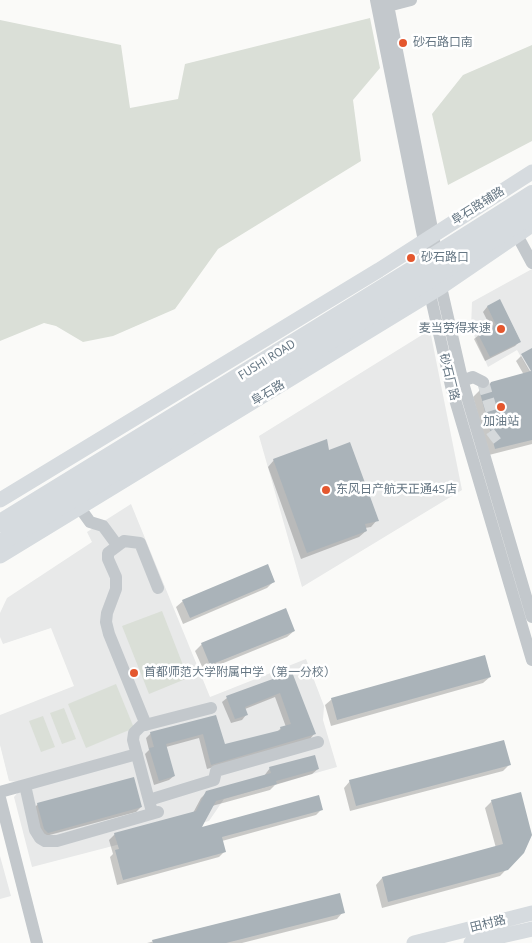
<!DOCTYPE html>
<html>
<head>
<meta charset="utf-8">
<style>
  body { margin:0 }
  canvas { display:block; background:#fafaf8 }
</style>
</head>
<body>
<canvas width="532" height="943"></canvas>
<script>
const g = document.querySelector('canvas').getContext('2d');
g.lineJoin = 'round';
function paint(path, color) {
  g.fillStyle = color;
  g.fill(path, 'evenodd');
}
function poly(rows) {
  const path = new Path2D();
  for (const r of rows) {
    path.moveTo(r[0], r[1]);
    for (let i = 2; i < r.length; i += 2) path.lineTo(r[i], r[i + 1]);
  }
  return path;
}
function trace(path, color, width, dash) {
  g.strokeStyle = color;
  g.lineWidth = width;
  g.lineCap = dash ? 'butt' : 'round';
  g.setLineDash(dash || []);
  g.stroke(path);
}
function drawText(font, color, halo, rows, align = 'center') {
  g.font = font + ' "PT Sans","Noto Sans SC",sans-serif';
  g.lineWidth = 5;
  g.setLineDash([]);
  g.textBaseline = 'middle';
  g.strokeStyle = halo;
  g.fillStyle = color;
  for (const [text, x, y, turn = 0] of rows) {
    g.save();
    g.translate(x, y);
    g.rotate((+turn || 0) * Math.PI / 180);
    g.textAlign = isNaN(turn) ? turn : align;
    if (halo) g.strokeText(text, 0, 0);
    g.fillText(text, 0, 0);
    g.restore();
  }
}
const built = poly([
  [532,269,532,376,517,350,488,367,471,328,472,302],
  [430,330,462,490,302,587,259,436],
  [131,504,210,697,306,659,324,706,323,720,337,767,224,799,209,821,32,867,14,797,19,791,17,782,9,781,0,745,0,715,74,686,51,628,3,644,0,637,0,613,7,598,92,542,87,532],
  [0,856,11,896,0,899]
]);
const green = poly([
  [370,18,380,68,353,100,361,161,218,249,175,309,113,336,83,342,56,326,44,323,0,341,0,20,121,45,130,108,178,99,185,64],
  [532,45,532,141,448,185,432,114,463,75],
  [162,611,188,678,149,694,122,626],
  [116,684,134,728,86,748,68,704],
  [64,708,76,739,62,744,50,713],
  [43,716,55,747,41,752,29,721]
]);
const shadow = poly([
  [500,301,520,341,515,346,485,361,474,339,479,335,491,328,483,312,487,307],
  [521,356,532,375,532,444,489,455,473,397,480,390,485,390,492,383,524,375,516,361],
  [274,460,377,520,371,527,365,528,366,531,359,537,301,559,268,467],
  [274,581,267,588,183,624,176,607,183,601],
  [294,631,287,637,204,671,195,651,202,644],
  [291,674,314,734,310,739,207,769,199,738,166,747,174,776,169,780,154,785,145,754,149,750,146,738,151,733,216,717,224,746,276,733,281,728,286,727,275,697,245,709,246,715,242,720,231,723,222,702,227,698],
  [490,677,483,683,331,726,325,705,332,699],
  [509,765,503,771,350,811,344,788,350,781],
  [270,768,318,769,312,774,275,785,270,790,212,806,200,829,321,810,316,815,222,841,225,851,219,857,117,885,110,857,113,854,109,840,115,834,193,813,201,798,207,792,264,776],
  [492,801,523,852,500,876,382,908,376,885,382,878,496,848,485,808],
  [38,804,141,807,136,812,42,837,33,809],
  [339,894,343,912,337,919,242,943,147,943]
]);
const building = poly([
  [500,299,521,342,490,357,478,334,496,325,487,306],
  [532,348,532,440,495,449,479,389,487,389,491,382,531,371,521,354],
  [327,439,329,450,350,442,379,521,365,524,367,531,307,553,273,459],
  [268,564,275,582,190,618,182,600],
  [286,608,295,631,210,665,201,643],
  [485,655,491,677,337,720,331,698],
  [292,672,316,734,211,765,203,734,166,744,175,776,159,781,149,748,154,747,150,732,216,715,225,744,281,730,280,727,291,724,280,693,245,707,248,715,235,719,226,696],
  [504,740,511,765,356,806,349,780],
  [315,755,319,769,276,781,277,784,216,801,202,827,319,795,323,810,222,837,226,852,123,880,115,850,119,849,114,833,196,811,206,791,271,773,269,767],
  [134,777,142,807,48,833,44,829,37,803],
  [521,792,532,835,524,853,508,870,388,902,382,877,503,844,491,800],
  [340,893,345,913,226,943,153,943,152,940]
]);
const minorTunnel = poly([
  [483,382,498,433,490,439]
]);
const minor = poly([
  [376,0,424,241,430,294,451,386,532,660],
  [387,0,433,234,441,287,463,383,532,617],
  [388,6,411,0],
  [517,235,532,263],
  [462,381,473,377,483,382],
  [80,508,90,522,103,526,117,545],
  [146,725,109,634,106,622,107,613,116,589,116,577,108,559,108,553,124,541,140,543,158,588],
  [25,785,35,830,40,838,45,841,57,841,158,812],
  [0,792,137,754],
  [0,798,37,943],
  [149,800,214,780,216,771,318,742],
  [151,808,133,740,134,733,141,726,211,708]
]);
const major = poly([
  [0,500,379,270,532,172],
  [0,556,441,287,532,225],
  [414,943,532,913],
  [471,943,532,929]
]);
const highway = poly([
  [0,523,417,267,532,194],
  [0,543,428,280,532,214]
]);
const markers = [
  [403,43,5,"#e4572e"],
  [411,258,5,"#e4572e"],
  [501,329,5,"#e4572e"],
  [501,407,5,"#e4572e"],
  [326,490,5,"#e4572e"],
  [134,673,5,"#e4572e"]
];
const poiNames = [
  ["砂石路口南",413,43],
  ["砂石路口",421,258],
  ["麦当劳得来速",491,329,"right"],
  ["加油站",501,422,"center"],
  ["东风日产航天正通4S店",336,490],
  ["首都师范大学附属中学（第一分校）",144,673]
];
const streetNames = [
  ["阜石路辅路",478,206,-32],
  ["FUSHI ROAD",267,360,-32],
  ["砂石厂路",449,377,76],
  ["阜石路",268,393,-31],
  ["田村路",488,924,-14]
];
paint(built, '#e8e9e9');
paint(green, '#dadfd7');
paint(shadow, '#0003');
paint(building, '#aab3b9');
trace(minorTunnel, '#d5d9db', 12, [12, 6]);
trace(minor, '#c3c8cc', 12);
trace(major, '#d6dbdf', 15);
trace(highway, '#d6dbdf', 18);
for (const [x, y, r, color] of markers) {
  const dot = new Path2D();
  dot.arc(x, y, r, 0, 2 * Math.PI);
  g.fillStyle = color;
  g.fill(dot);
  trace(dot, '#fff', 2);
}
drawText('12px', '#657683', '#fff', poiNames, 'left');
drawText('12px', '#657683', '#fff', streetNames);
</script>
</body>
</html>
